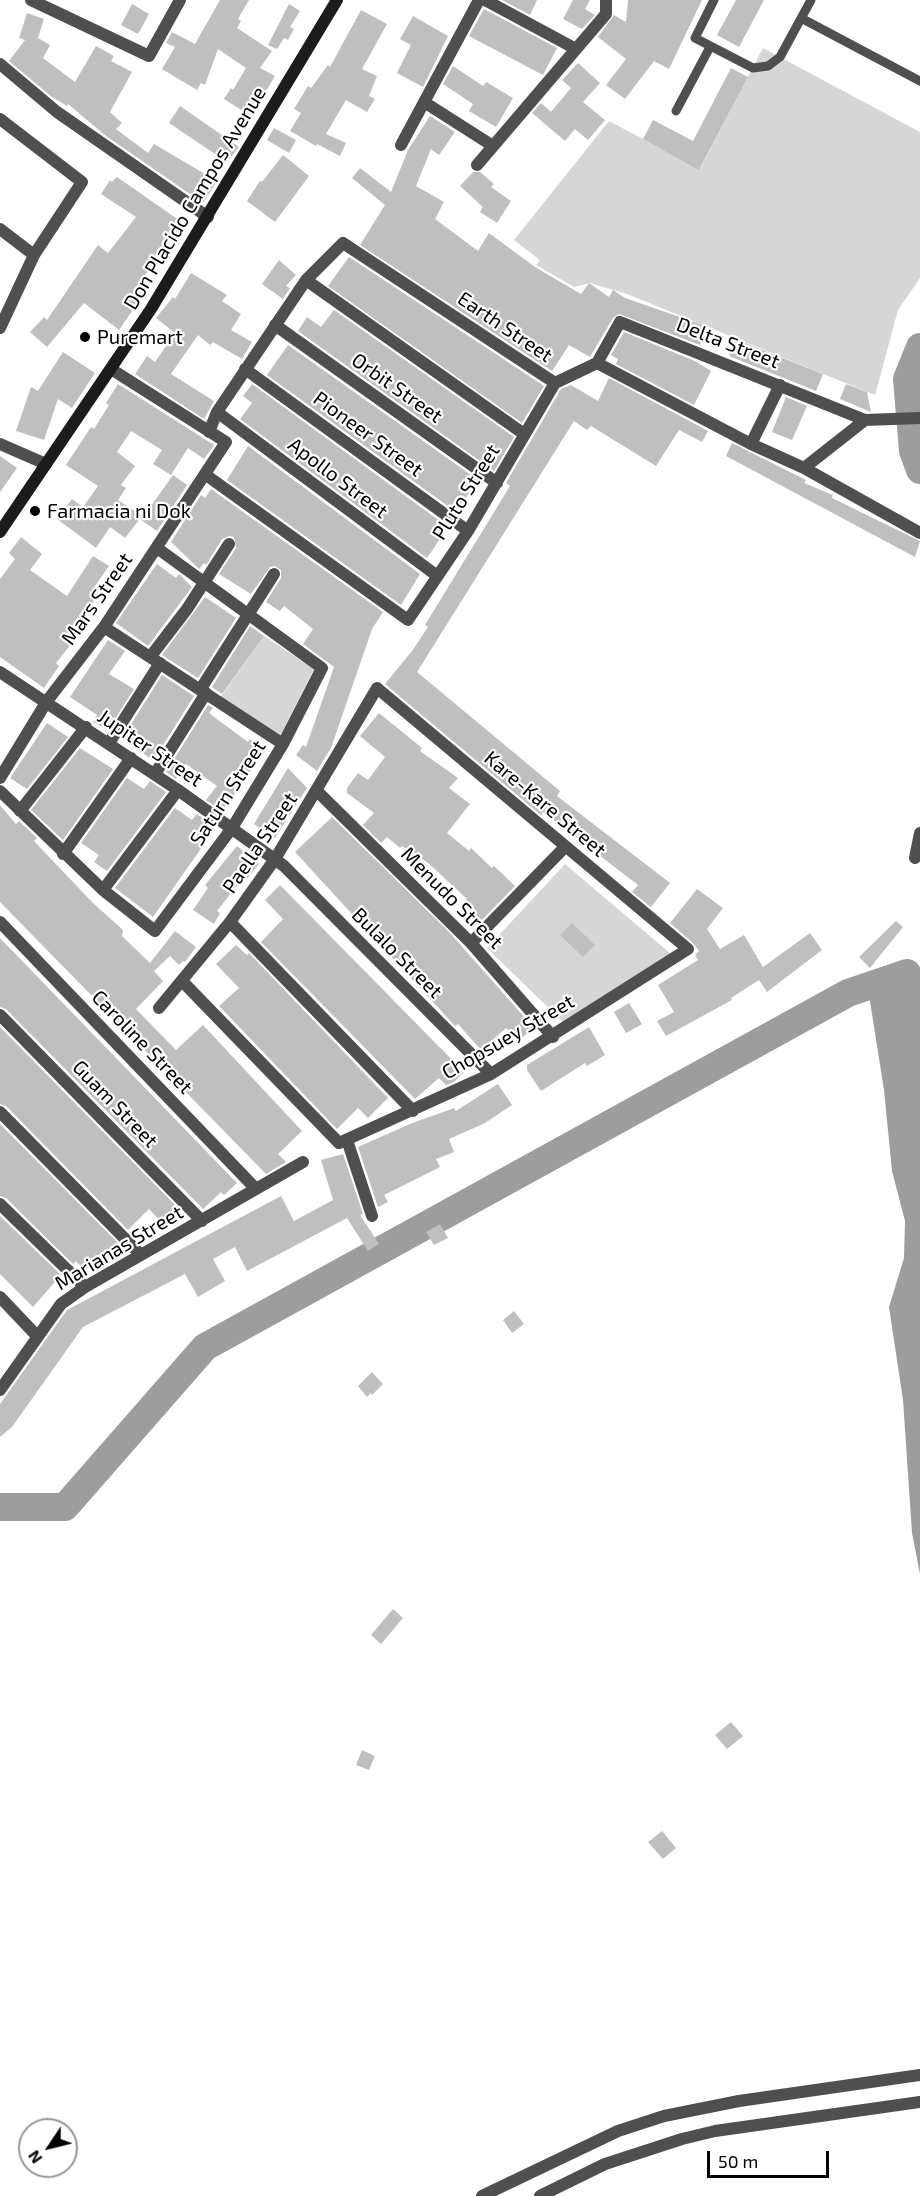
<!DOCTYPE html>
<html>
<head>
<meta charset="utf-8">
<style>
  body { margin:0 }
  #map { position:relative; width:920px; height:2196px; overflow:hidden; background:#fff; font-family:"Exo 2",sans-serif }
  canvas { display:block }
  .north { position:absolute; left:18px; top:2118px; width:60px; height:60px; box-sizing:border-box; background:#fff; border:2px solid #999; border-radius:50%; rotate:235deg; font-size:16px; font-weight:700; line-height:24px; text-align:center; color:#000 }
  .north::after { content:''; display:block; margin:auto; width:21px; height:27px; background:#000; clip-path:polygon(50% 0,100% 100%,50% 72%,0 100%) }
  .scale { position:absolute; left:707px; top:2151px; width:122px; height:27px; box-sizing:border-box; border:3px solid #000; border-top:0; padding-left:8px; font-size:18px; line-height:21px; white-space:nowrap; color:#000; -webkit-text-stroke:4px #fff; paint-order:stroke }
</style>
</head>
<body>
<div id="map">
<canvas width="920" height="2196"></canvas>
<div class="north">N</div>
<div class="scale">50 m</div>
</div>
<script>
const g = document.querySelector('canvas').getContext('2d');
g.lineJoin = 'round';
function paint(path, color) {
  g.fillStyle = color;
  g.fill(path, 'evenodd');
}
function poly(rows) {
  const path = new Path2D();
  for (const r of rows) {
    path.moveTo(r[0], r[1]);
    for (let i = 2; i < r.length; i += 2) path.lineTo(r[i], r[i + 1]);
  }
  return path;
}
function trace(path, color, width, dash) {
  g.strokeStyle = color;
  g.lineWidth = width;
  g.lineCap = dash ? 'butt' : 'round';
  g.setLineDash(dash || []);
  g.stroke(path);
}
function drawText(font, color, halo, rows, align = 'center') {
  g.font = font + ' "Exo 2",sans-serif';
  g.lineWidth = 4.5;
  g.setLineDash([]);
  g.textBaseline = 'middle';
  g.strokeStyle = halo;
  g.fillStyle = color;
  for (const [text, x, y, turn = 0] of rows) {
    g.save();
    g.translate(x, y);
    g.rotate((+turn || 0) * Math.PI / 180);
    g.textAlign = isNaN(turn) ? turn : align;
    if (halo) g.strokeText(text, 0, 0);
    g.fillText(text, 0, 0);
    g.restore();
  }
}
const green = poly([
  [763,48,920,132,920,278,898,310,875,395,627,294,590,283,574,287,536,265,540,260,514,240,609,121,700,169],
  [264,636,314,669,279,738,219,699],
  [565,864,671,954,565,1024,487,948]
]);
const water = poly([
  [920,967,920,1574,912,1533,903,1400,889,1307,904,1258,905,1221,892,1171,884,1090,869,995]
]);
const river = poly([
  [920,347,907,379,913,451,920,470],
  [0,1507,65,1507,205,1347,848,993,907,973]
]);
const building = poly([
  [220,0,249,0,238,19,241,21,237,28,272,51,260,68,275,76,251,116,224,99,231,88,233,90,246,68,218,49,205,85,201,83,197,90,162,69,175,47,166,43,172,32,195,44],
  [502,0,537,0,530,15],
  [573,0,590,0,585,9,595,15,582,29,563,19],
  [628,0,702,0,669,69,654,61,625,99,606,85,626,59,598,37,614,15,626,22],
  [736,0,764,0,739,47,717,35],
  [132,4,149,14,138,34,121,25],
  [289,4,300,11,290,27,294,29,288,40,284,38,277,49,268,45],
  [484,9,557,48,543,75,469,36],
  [361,10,387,24,362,69,377,76,369,96,375,99,367,112,346,100,326,134,346,143,340,156,317,144,316,146,290,131,301,113,294,109,308,86,311,88,328,65,330,67],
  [27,13,44,19,38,38,50,45,43,58,75,82,96,46,114,56,111,61,132,72,110,112,122,123,116,129,148,153,154,144,217,181,203,203,106,136,68,104,67,106,52,97,9,61,25,40,19,38],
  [413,16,448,36,423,87,397,73,411,45,400,39],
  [578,63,600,83,583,102,605,120,588,140,575,129,565,141,532,113,541,103,551,112,571,88,562,80],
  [453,66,483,86,486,82,513,98,496,127,469,111,473,104,443,84],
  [731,68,748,77,699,170,643,139,653,120,693,141],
  [180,106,239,147,227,162,169,123],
  [430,116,455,132,439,155,431,149,416,186,444,202,435,219,478,251,489,233,535,267,581,294,589,283,609,297,613,290,625,298,706,326,700,345,619,314,613,318,590,357,569,345,552,371,360,245,385,205,352,178,360,168,391,192,408,150],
  [274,128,296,140,289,153,267,140],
  [283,155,309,176,275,222,247,201,260,181,262,182],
  [473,172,480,172,494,184,491,187,511,201,497,223,480,212,483,207,460,186],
  [117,177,183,223,140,282,148,288,119,330,84,303,47,347,30,332,44,317,47,320,98,245,108,253,136,217,101,194,110,180,112,182],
  [349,257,544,386,522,423,328,286],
  [279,260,296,275,286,286,290,288,283,299,262,284],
  [191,273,227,295,222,301,241,314,231,330,252,342,242,359,213,342,210,345,198,335,171,374,214,401,204,419,135,374,147,356,155,362,175,333,156,318,173,297,175,299],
  [334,310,514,437,494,471,298,331,307,317,321,327],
  [624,332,695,361,711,371,694,405,616,364,618,359,611,355],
  [735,339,823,374,816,391,729,356],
  [288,345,478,480,456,512,267,375],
  [63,352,95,373,72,408,58,399,44,440,16,431,31,387,38,391],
  [609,378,708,431,702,442,679,430,656,466,591,426,587,430,574,421,417,672,560,791,557,796,670,883,651,907,632,892,638,885,543,812,541,815,385,684,412,651,428,627,425,625,510,486,506,483,561,389,571,385,598,401],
  [118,384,214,445,204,459,188,448,171,475,153,464,162,450,131,431,117,452,135,466,121,485,126,488,118,500,142,516,125,538,110,527,96,548,57,519,72,499,83,507,98,486,66,465,91,427,94,429,109,405,106,403],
  [252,384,448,527,427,558,240,419,252,403,243,396],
  [846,384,867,392,871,412,840,399],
  [786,397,807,406,792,440,772,432],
  [732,443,806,480,804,483,833,495,832,498,920,541,915,557,726,456],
  [248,446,420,574,401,605,227,480],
  [0,456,17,468,0,492],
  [173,475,187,485,157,531,141,520],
  [211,489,383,612,372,629,331,748,317,771,296,755,303,745,306,747,334,667,303,644,313,629,284,606,280,611,266,602,281,578,281,570,275,566,270,567,251,594,219,574,236,548,234,537,229,536,222,539,206,565,204,563,199,569,171,542,201,495,205,498],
  [21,537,42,554,30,570,67,596,93,556,109,566,93,589,99,593,67,641,71,644,56,663,59,666,44,688,0,657,0,579,15,559,9,553],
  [157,564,176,578,179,574,192,587,148,646,116,623],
  [205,597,236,618,198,678,162,655],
  [250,626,264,636,222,694,212,687],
  [108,640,125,651,109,674,134,689,108,730,93,722,97,715,70,697],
  [162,675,194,696,153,761,123,737],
  [208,705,213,708,209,713,218,720,248,742,250,739,266,750,222,811,206,800,217,786,186,764,176,779,166,772],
  [379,713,422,748,420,751,458,778,449,788,470,804,447,833,469,851,471,848,492,868,494,866,515,886,479,923,462,904,467,899,427,862,402,846,400,848,387,837,381,843,363,825,374,813,347,793,347,788,358,773,368,780,385,757,360,736],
  [47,723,68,737,27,789,10,778],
  [80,748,113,769,63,840,31,810],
  [288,768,307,788,275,838,254,824],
  [127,778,144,789,150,781,166,792,107,871,94,862,99,855,81,843],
  [0,805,16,824,19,821,37,838,34,841,92,902,123,930,122,936,150,963,175,931,196,947,185,962,183,961,179,965,170,956,154,971,163,981,136,1009,176,1050,203,1025,302,1131,278,1154,286,1162,266,1174,0,902],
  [175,808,192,820,197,814,212,825,211,827,214,830,153,917,115,888],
  [332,817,450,933,534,1028,519,1040,506,1028,481,1050,458,1024,455,1026,295,852],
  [237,846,259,864,246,880,243,878,217,911,220,913,214,924,193,910,208,888,205,885],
  [280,885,464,1072,454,1082,446,1085,439,1078,415,1099,261,942,283,919,265,900],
  [697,889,723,908,707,929,720,949,744,935,763,967,810,933,822,950,767,992,759,980,731,998,732,1000,666,1036,657,1021,674,1012,658,985,698,960,695,955,699,951,693,943,670,923],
  [896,921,903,927,870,968,859,957],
  [572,923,595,945,583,957,560,935],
  [0,938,237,1183,224,1195,221,1192,203,1209,6,1009,0,1007],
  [236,945,247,955,249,953,388,1098,368,1118,358,1108,337,1129,219,1006,239,988,216,964],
  [629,1003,642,1024,626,1033,614,1012],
  [0,1027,179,1209,163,1224,149,1209,128,1230,6,1106,0,1104],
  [589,1027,605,1055,587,1066,585,1063,541,1091,527,1070,527,1065],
  [498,1084,512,1105,485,1123,449,1139,454,1152,436,1159,440,1167,384,1195,388,1202,378,1207,358,1147,410,1124,454,1108,456,1111],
  [0,1124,121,1246,108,1259,103,1254,85,1271,76,1261,73,1264,6,1198,0,1196],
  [343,1154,363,1214,360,1215,379,1244,368,1251,347,1218,247,1271,235,1247,213,1259,225,1281,198,1297,185,1274,83,1327,12,1427,0,1437,0,1404,67,1310,281,1196,294,1221,333,1200,321,1160],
  [0,1216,61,1275,33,1307,0,1274],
  [440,1224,448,1238,434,1245,426,1232],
  [514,1311,524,1324,512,1333,503,1320],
  [372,1372,383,1384,372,1395,371,1393,367,1397,358,1386],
  [393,1609,403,1618,381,1644,371,1635],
  [731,1722,743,1736,727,1749,715,1735],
  [362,1750,375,1756,369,1770,356,1765],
  [662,1831,676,1848,663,1859,648,1842]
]);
const service = poly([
  [714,0,695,38,753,68,768,66,780,57,811,0],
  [801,18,920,81],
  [676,111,710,47]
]);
const minor = poly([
  [31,0,149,56,180,0],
  [485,0,576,49],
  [0,64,57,112,208,217],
  [424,102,493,146],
  [0,119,82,182,34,255,0,328],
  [401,145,479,0],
  [477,165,606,14,606,0],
  [0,229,34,255],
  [306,280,524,434],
  [275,325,497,483],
  [597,363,620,322,865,420],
  [245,369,468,531],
  [555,383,597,363,751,444,804,468,920,533],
  [217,412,436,575],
  [209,432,217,412,306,280,343,243,555,383],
  [0,444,46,464],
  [751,444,780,385],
  [804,468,865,420,920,418],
  [206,475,408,620,468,531,555,383],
  [104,627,283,744],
  [151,656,187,609,229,544],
  [0,672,178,790,284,866,491,1074],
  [200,690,274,574],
  [109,743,160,663],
  [155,774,206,693],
  [0,778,47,701,104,627,226,442,111,369],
  [0,791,103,890,155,931,232,828,283,744,322,668,157,548],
  [317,791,471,943,553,1037],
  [20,811,86,727],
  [63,854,131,758],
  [915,858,920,833],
  [103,890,178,790],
  [0,922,256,1189],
  [230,922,413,1111],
  [471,943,565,847],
  [159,1008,230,922,275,859,377,688,688,949,491,1074,339,1143,183,982],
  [0,1015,202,1221],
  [0,1112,141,1255],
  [347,1140,372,1216],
  [0,1204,85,1287],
  [0,1297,37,1336],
  [0,1390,61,1304,85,1287,303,1162]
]);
const tertiary = poly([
  [482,2196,618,2131,664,2116,739,2101,920,2075],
  [540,2196,605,2164,682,2139,715,2131,920,2102]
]);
const secondary = poly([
  [0,532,151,309,337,0]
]);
const markers = [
  [85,337,6,"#000"],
  [35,511,6,"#000"]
];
const streetNames = [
  ["Don Placido Campos Avenue",195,198,-59],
  ["Earth Street",505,327,34],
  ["Delta Street",728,343,21],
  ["Orbit Street",397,388,35],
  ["Pioneer Street",368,434,36],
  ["Apollo Street",338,478,37],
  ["Pluto Street",466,492,-58],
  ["Mars Street",97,599,-55],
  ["Jupiter Street",150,748,34],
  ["Saturn Street",228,793,-57],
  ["Kare-Kare Street",545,804,40],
  ["Paella Street",260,843,-56],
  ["Menudo Street",452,898,45],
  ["Bulalo Street",397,953,45],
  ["Chopsuey Street",508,1037,-30],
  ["Caroline Street",142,1042,46],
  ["Guam Street",115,1104,46],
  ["Marianas Street",119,1248,-31]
];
const poiNames = [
  ["Puremart",97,337],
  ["Farmacia ni Dok",47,511]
];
paint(green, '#d6d6d6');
paint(water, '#9d9d9d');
trace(river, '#9d9d9d', 28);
paint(building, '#bfbfbf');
trace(service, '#4f4f4f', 9);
trace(minor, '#4f4f4f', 12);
trace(tertiary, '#4f4f4f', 12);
trace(secondary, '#1c1c1c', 12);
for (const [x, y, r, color] of markers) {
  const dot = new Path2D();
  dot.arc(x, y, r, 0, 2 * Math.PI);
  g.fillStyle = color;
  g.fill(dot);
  trace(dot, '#fff', 2);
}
drawText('20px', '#000', '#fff', streetNames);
drawText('20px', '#000', '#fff', poiNames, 'left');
</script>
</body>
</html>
